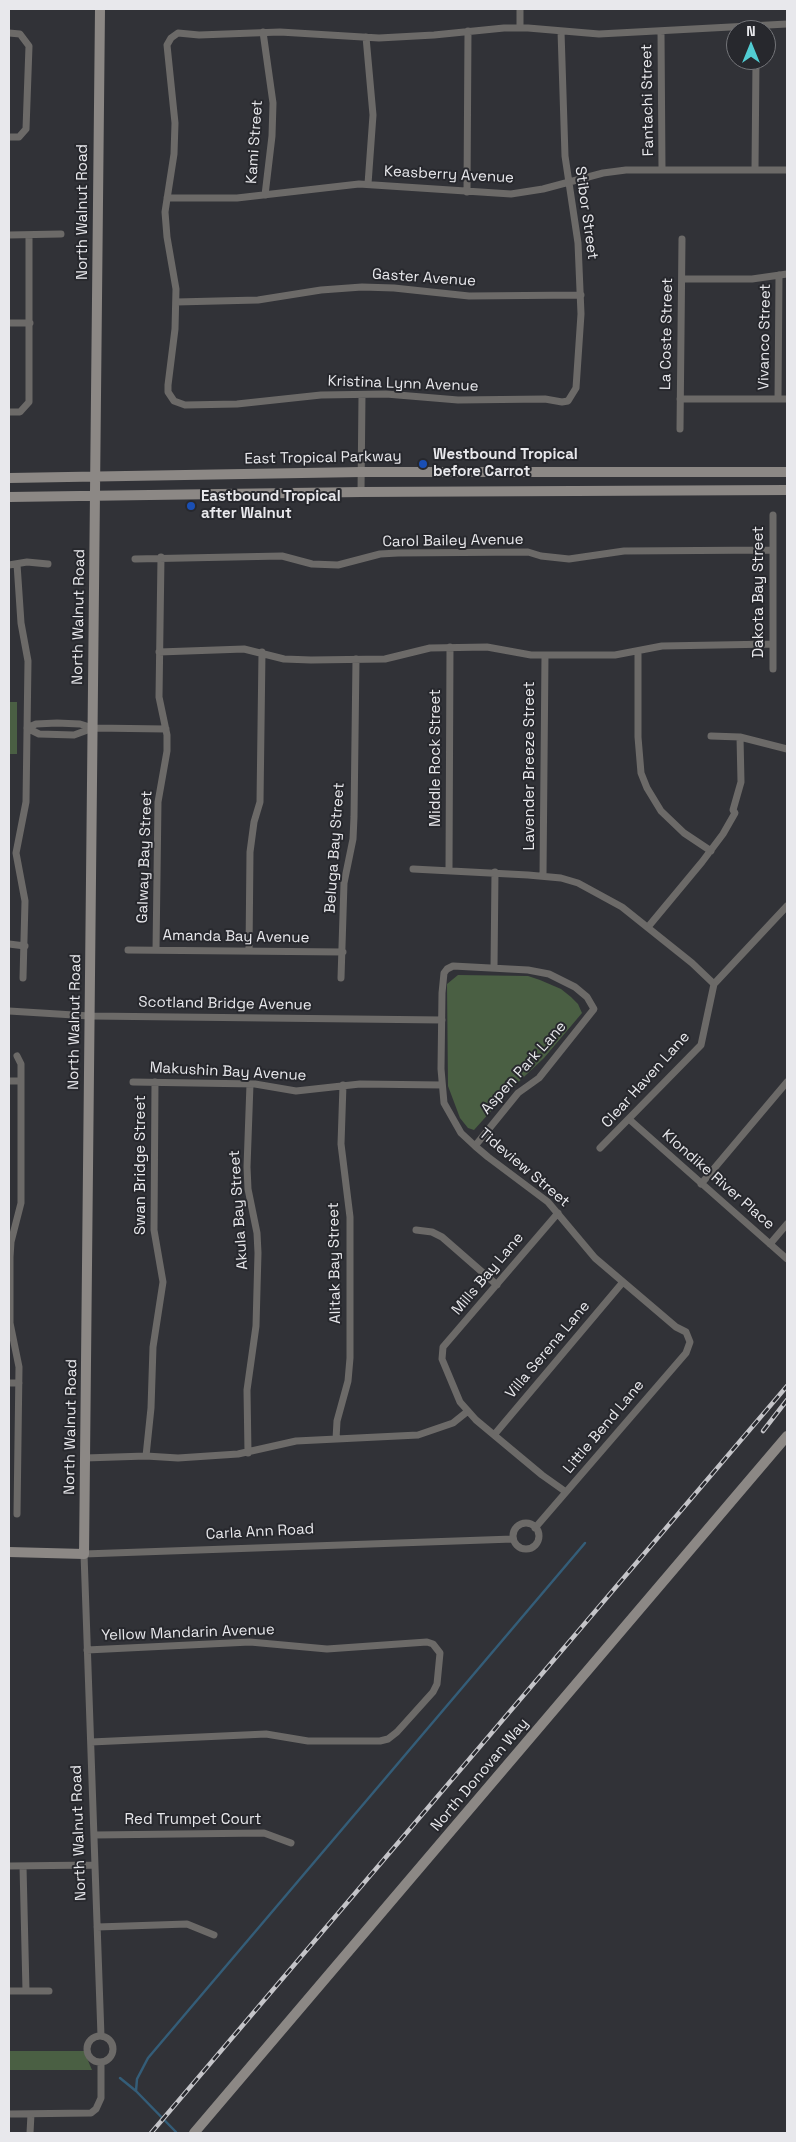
<!DOCTYPE html>
<html>
<head>
<meta charset="utf-8">
<style>
  body { margin:0 }
  #map { position:relative; width:796px; height:2142px; overflow:hidden; background:#313237; font-family:"Space Grotesk",sans-serif }
  canvas { display:block }
  .frame { position:absolute; inset:0; border:10px solid #e8e8ec; pointer-events:none }
  .north { position:absolute; left:726px; top:20px; width:50px; height:50px; box-sizing:border-box; background:#27282d; border:1px solid #747579; border-radius:50%; rotate:0deg; font-size:14px; font-weight:700; line-height:20px; text-align:center; color:#e8e8ec }
  .north::after { content:''; display:block; margin:auto; width:18px; height:22px; background:#51ccd2; clip-path:polygon(50% 0,100% 100%,50% 72%,0 100%) }
</style>
</head>
<body>
<div id="map">
<canvas width="796" height="2142"></canvas>
<div class="frame"></div>
<div class="north">N</div>
</div>
<script>
const g = document.querySelector('canvas').getContext('2d');
g.lineJoin = 'round';
function paint(path, color) {
  g.fillStyle = color;
  g.fill(path, 'evenodd');
}
function poly(rows) {
  const path = new Path2D();
  for (const r of rows) {
    if (r.length === 3) {
      path.moveTo(r[0] + r[2], r[1]);
      path.arc(r[0], r[1], r[2], 0, 2 * Math.PI);
      continue;
    }
    path.moveTo(r[0], r[1]);
    for (let i = 2; i < r.length; i += 2) path.lineTo(r[i], r[i + 1]);
  }
  return path;
}
function trace(path, color, width, dash) {
  g.strokeStyle = color;
  g.lineWidth = width;
  g.lineCap = dash ? 'butt' : 'round';
  g.setLineDash(dash || []);
  g.stroke(path);
}
function drawText(font, color, halo, rows, align = 'center') {
  g.font = font + ' "Space Grotesk",sans-serif';
  g.lineWidth = 4;
  g.setLineDash([]);
  g.textBaseline = 'middle';
  g.strokeStyle = halo;
  g.fillStyle = color;
  for (const [text, x, y, turn = 0] of rows) {
    g.save();
    g.translate(x, y);
    g.rotate((+turn || 0) * Math.PI / 180);
    g.textAlign = isNaN(turn) ? turn : align;
    if (halo) g.strokeText(text, 0, 0);
    g.fillText(text, 0, 0);
    g.restore();
  }
}
const green = poly([
  [9,702,17,702,17,754,9,754],
  [458,975,528,976,540,980,561,989,571,997,578,1004,582,1013,544,1058,509,1091,474,1130,468,1128,460,1118,448,1086,447,984],
  [9,2051,84,2051,92,2070,9,2070]
]);
const stream = poly([
  [120,2078,136,2091],
  [176,2132,136,2091,137,2079,148,2058,585,1543]
]);
const street = poly([
  [520,9,520,28],
  [561,31,565,156,578,243,581,314,576,388,568,401,562,402,545,399,458,400,386,394,321,395,237,404,185,405,174,401,168,392,168,385,175,329,176,289,167,237,165,212,174,154,175,123,167,45,171,38,178,33,199,35,280,32,379,38,434,35,504,28,528,28,599,34,787,24],
  [263,32,273,103,272,136,265,195],
  [661,32,662,169],
  [9,33,20,34,29,46,26,129,19,137,9,137],
  [366,37,373,115,368,184],
  [755,169,756,60],
  [467,192,468,31],
  [167,198,237,198,359,184,511,194,543,189,603,173,626,170,787,170],
  [9,235,61,234],
  [682,279,752,279,787,274],
  [176,302,258,300,321,290,362,287,394,288,469,296,581,295],
  [9,323,30,323],
  [680,399,787,399],
  [778,399,779,275],
  [9,412,20,412,29,402,29,235],
  [680,429,682,239],
  [361,492,362,395],
  [773,515,773,669],
  [135,559,282,556,312,564,338,565,380,554,398,553,528,552,541,556,569,559,624,551,773,550],
  [17,564,21,623,28,661,26,802,16,853,25,901,23,978],
  [9,565,27,562,48,564],
  [638,651,638,737,641,773,647,788,661,811,684,833,711,851],
  [159,652,244,649,284,659,311,660,385,659,430,648,487,647,531,655,615,655,662,646,773,644],
  [27,728,36,724,57,723,80,724,93,728,166,729],
  [27,728,39,734,74,735,93,728],
  [711,736,740,737,787,749],
  [413,869,528,875,561,878,578,883,622,907,692,963,714,984],
  [449,869,450,647],
  [543,876,545,655],
  [648,927,702,862,723,834,735,813,733,810,741,782,740,737],
  [9,944,25,946],
  [128,950,343,952],
  [156,950,158,802,167,751,167,735,159,697,161,557],
  [249,951,250,852,254,822,260,802,262,652],
  [494,968,495,872],
  [341,978,344,883,353,839,354,817,356,659],
  [9,1011,90,1016,442,1020],
  [9,1081,21,1081],
  [133,1082,255,1084,296,1091,360,1084,442,1085],
  [630,1120,787,1259],
  [475,1146,518,1093,539,1078,594,1009,587,997,575,987,549,974,528,970,453,966,447,969,444,973,442,993,441,1069,444,1103,461,1133,475,1146,488,1157,548,1202,595,1258,676,1327,686,1332,690,1342,686,1353,535,1528],
  [600,1148,701,1045,714,984,787,906],
  [701,1184,787,1082],
  [558,1213,443,1347,442,1359,460,1402,476,1420,542,1475,566,1492],
  [416,1230,432,1232,442,1237,497,1285],
  [770,1244,787,1224],
  [9,1383,19,1383],
  [494,1435,623,1282],
  [336,1439,337,1421,348,1381,350,1358,350,1217,341,1144,343,1085],
  [248,1453,247,1390,256,1326,258,1253,257,1233,248,1189,247,1167,250,1084],
  [146,1456,151,1408,153,1347,163,1282,154,1230,155,1082],
  [85,1458,146,1456,178,1458,238,1454,296,1441,418,1435,453,1423,468,1411],
  [17,1514,19,1367,10,1323,10,1257,11,1242,21,1203,21,1064,17,1056],
  [526,1536,13],
  [87,1650,250,1642,327,1649,427,1642,433,1644,440,1653,437,1684,433,1692,397,1732,388,1739,380,1741,308,1741,266,1734,91,1742],
  [94,1835,264,1833,291,1843],
  [9,1866,95,1865],
  [23,1866,26,1991],
  [97,1927,187,1924,214,1935],
  [9,1991,49,1991],
  [101,2036,84,1554,513,1539],
  [100,2049,13],
  [9,2114,91,2113,96,2109,101,2098,101,2062],
  [30,2133,31,2114]
]);
const secondary = poly([
  [9,478,361,472,787,472],
  [9,497,361,492,787,490],
  [9,1552,84,1554,100,9],
  [194,2133,787,1436]
]);
const rail = poly([
  [763,1431,787,1400],
  [151,2133,787,1386]
]);
const markers = [
  [423,464,5,"#1a4fb4"],
  [191,506,5,"#1a4fb4"]
];
const streetNames = [
  ["Fantachi Street",648,100,-91],
  ["Kami Street",255,142,-86],
  ["Keasberry Avenue",449,175,3],
  ["North Walnut Road",83,212,-90],
  ["Stibor Street",586,213,82],
  ["Gaster Avenue",424,278,4],
  ["La Coste Street",667,334,-89],
  ["Vivanco Street",765,337,-89],
  ["Kristina Lynn Avenue",403,384,2],
  ["East Tropical Parkway",323,458,-1],
  ["Carol Bailey Avenue",453,541,-1],
  ["Dakota Bay Street",759,592,-90],
  ["North Walnut Road",79,617,-89],
  ["Middle Rock Street",436,758,-90],
  ["Lavender Breeze Street",530,766,-90],
  ["Beluga Bay Street",335,848,-86],
  ["Galway Bay Street",145,857,-88],
  ["Amanda Bay Avenue",236,937,1],
  ["Scotland Bridge Avenue",225,1004,1],
  ["North Walnut Road",75,1022,-89],
  ["Aspen Park Lane",524,1068,-48],
  ["Makushin Bay Avenue",228,1072,3],
  ["Clear Haven Lane",646,1080,-48],
  ["Swan Bridge Street",141,1165,-90],
  ["Tideview Street",524,1168,40],
  ["Klondike River Place",718,1180,41],
  ["Akula Bay Street",239,1210,-94],
  ["Alitak Bay Street",335,1263,-91],
  ["Mills Bay Lane",488,1274,-50],
  ["Villa Serena Lane",548,1350,-50],
  ["North Walnut Road",71,1427,-89],
  ["Little Bend Lane",604,1427,-50],
  ["Carla Ann Road",260,1532,-3],
  ["Yellow Mandarin Avenue",188,1633,-2],
  ["North Donovan Way",480,1775,-50],
  ["Red Trumpet Court",193,1820],
  ["North Walnut Road",79,1833,-92]
];
const poiNames = [
  ["Westbound Tropical",433,455],
  ["before Carrot",433,472],
  ["Eastbound Tropical",201,497],
  ["after Walnut",201,514]
];
paint(green, '#4a5f43');
trace(stream, '#345d78', 2.5);
trace(street, '#6c6a68', 7);
trace(secondary, '#8c8885', 10);
trace(rail, '#c4c4c8', 4.5);
trace(rail, '#27282d', 2.5, [8]);
for (const [x, y, r, color] of markers) {
  const dot = new Path2D();
  dot.arc(x, y, r, 0, 2 * Math.PI);
  g.fillStyle = color;
  g.fill(dot);
  trace(dot, '#27282d', 2);
}
drawText('15px', '#e8e8ec', '#27282d', streetNames);
drawText('bold 15px', '#e8e8ec', '#27282d', poiNames, 'left');
</script>
</body>
</html>
